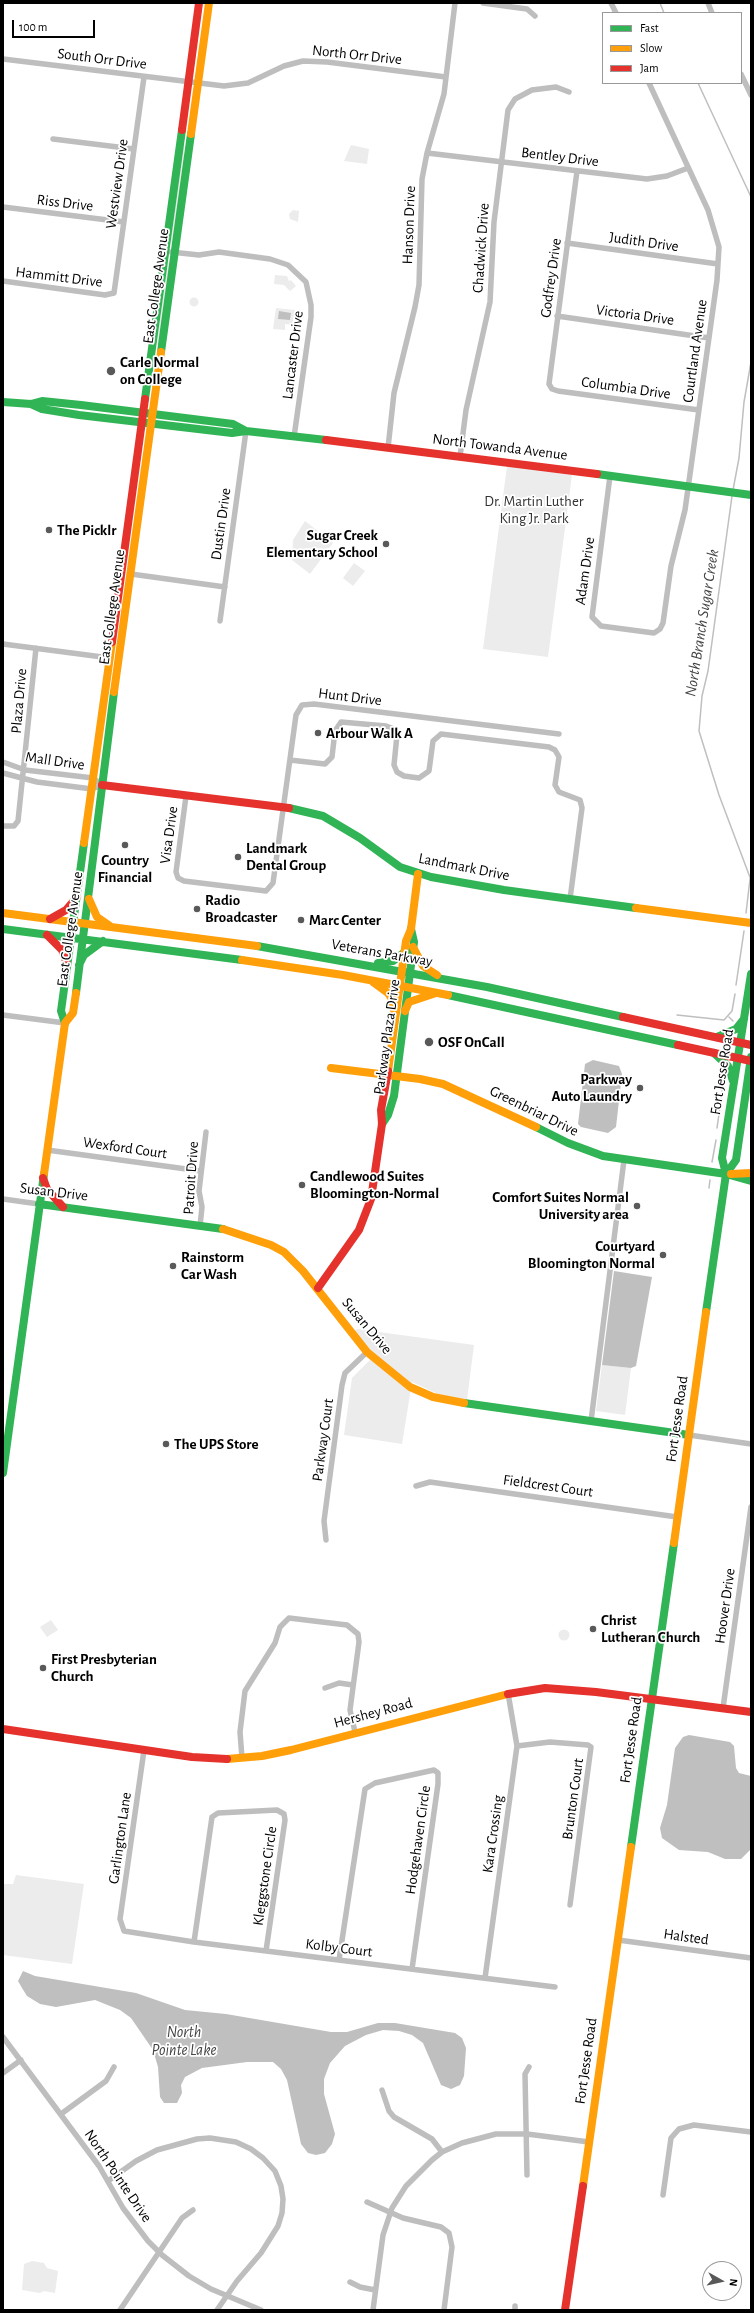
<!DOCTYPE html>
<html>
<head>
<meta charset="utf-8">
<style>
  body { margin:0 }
  #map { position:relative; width:754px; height:2313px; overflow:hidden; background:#fff; font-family:"Alegreya Sans",sans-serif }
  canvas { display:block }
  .frame { position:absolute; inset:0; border:4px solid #000; pointer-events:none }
  .legend { position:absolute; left:602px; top:12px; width:140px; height:72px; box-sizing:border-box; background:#fff; border:1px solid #999; margin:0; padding:5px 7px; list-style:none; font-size:12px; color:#000 }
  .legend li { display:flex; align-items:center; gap:8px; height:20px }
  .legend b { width:20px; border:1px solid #999 }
  .north { position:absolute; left:702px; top:2261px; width:40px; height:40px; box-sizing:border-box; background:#fff; border:1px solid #999; border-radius:50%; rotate:98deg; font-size:11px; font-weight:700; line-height:16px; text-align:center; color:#000 }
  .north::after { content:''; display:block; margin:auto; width:14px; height:18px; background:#595959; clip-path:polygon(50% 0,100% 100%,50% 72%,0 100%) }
  .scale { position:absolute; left:12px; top:20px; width:83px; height:18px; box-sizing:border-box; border:2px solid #000; border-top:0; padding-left:5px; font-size:12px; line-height:14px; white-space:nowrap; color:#000; -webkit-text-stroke:3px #fff; paint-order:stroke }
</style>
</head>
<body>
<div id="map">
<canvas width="754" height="2313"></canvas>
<div class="frame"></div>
<ul class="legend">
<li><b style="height:5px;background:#30b455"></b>Fast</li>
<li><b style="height:5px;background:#ff9f0a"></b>Slow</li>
<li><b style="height:5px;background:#e5322d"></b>Jam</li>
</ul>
<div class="north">N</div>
<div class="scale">100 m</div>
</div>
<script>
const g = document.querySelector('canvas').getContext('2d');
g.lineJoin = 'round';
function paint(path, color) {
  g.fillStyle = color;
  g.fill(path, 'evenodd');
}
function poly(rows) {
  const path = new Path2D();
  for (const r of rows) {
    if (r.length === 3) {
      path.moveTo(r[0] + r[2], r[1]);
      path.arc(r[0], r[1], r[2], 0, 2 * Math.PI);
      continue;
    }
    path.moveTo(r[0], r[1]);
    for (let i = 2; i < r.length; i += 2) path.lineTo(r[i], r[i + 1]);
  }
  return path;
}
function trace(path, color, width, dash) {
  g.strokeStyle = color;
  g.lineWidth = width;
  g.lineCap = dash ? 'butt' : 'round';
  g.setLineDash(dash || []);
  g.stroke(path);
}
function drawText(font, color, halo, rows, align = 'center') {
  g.font = font + ' "Alegreya Sans",sans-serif';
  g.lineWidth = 3.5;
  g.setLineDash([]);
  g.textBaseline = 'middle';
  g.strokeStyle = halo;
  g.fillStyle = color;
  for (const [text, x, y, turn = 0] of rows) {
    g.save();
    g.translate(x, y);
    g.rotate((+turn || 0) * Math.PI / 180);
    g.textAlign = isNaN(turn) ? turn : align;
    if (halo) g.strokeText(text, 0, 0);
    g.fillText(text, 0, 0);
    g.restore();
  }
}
const green = poly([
  [351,145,369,149,367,164,344,161],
  [182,148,184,148,184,161,172,246,170,240],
  [293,210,299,211,298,222,290,219,289,214],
  [170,259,159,345,157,345,166,268],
  [275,275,287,276,289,281,291,280,296,286,290,291,284,285,274,284],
  [194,302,4.5],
  [276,308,295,310,292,325,285,324,285,330,273,329],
  [507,466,572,475,548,657,483,649],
  [305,521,333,543,310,574,292,560,293,540],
  [354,563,365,571,353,586,343,578],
  [357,1329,474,1345,467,1400,438,1394,412,1382,402,1444,344,1435,352,1378,370,1360,349,1334],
  [602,1365,631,1368,625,1415,596,1411],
  [51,1620,58,1630,47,1637,40,1627],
  [564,1635,5.5],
  [16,1875,84,1884,72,1964,3,1955,3,1884,13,1884],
  [32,2261,44,2263,47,2268,58,2271,55,2293,44,2291,40,2293,22,2290,24,2264]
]);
const water = poly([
  [279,311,291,313,290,320,278,319],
  [593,1060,619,1066,622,1074,616,1127,608,1133,581,1127,578,1124,585,1064],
  [614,1271,652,1277,636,1366,631,1368,602,1365],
  [689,1735,730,1742,734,1746,736,1768,739,1773,751,1776,751,1841,750,1850,741,1859,725,1859,708,1852,679,1850,662,1838,660,1828,667,1805,675,1748,683,1737],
  [23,1971,35,1976,136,1993,185,2010,226,2014,331,2032,347,2032,378,2023,395,2023,455,2033,462,2038,466,2048,464,2076,460,2085,451,2089,441,2085,423,2043,412,2035,399,2031,383,2030,366,2035,345,2046,330,2063,324,2079,324,2094,335,2134,332,2144,325,2153,316,2155,308,2153,301,2144,287,2080,281,2069,273,2062,247,2062,202,2068,185,2077,181,2085,182,2093,177,2103,164,2103,160,2097,158,2067,153,2050,131,2018,120,2010,95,2000,56,2007,40,2004,27,1996,22,1988,18,1981]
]);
const stream = poly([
  [660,3,664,13],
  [698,83,751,197],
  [733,490,739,458,744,402,751,362],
  [732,496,708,671,702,696,699,731,719,795,751,880],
  [746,913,750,879],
  [736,985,744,931],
  [677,1015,724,1020,732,1011,735,994],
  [729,1017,733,1021],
  [717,1128,724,1078],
  [712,1162,716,1140],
  [709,1188,710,1180]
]);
const street = poly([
  [483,3,527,9,535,16],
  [611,3,616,13],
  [708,3,712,13],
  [3,59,224,86,248,83,284,66,303,61,327,62,446,77],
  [741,74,751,95],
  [53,139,134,149],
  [427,153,647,179,667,176,688,168],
  [577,171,549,384,552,389,558,391,699,410],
  [3,207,124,222],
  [567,243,718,264],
  [171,252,199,255,219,252,270,259,288,265,306,282,311,305,311,317,294,437],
  [3,281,105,295,114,293,144,77],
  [557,316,709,338],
  [388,448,394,393,415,307,419,285,422,179,427,153,444,94,455,3],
  [460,457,466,410,490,302,494,222,508,110,515,99,532,90,556,87,569,92],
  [610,476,592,617,601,626,654,633,660,629,663,623,671,566,685,510,717,280,719,247,708,210,649,83],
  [131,574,225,587],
  [220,621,246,431],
  [3,644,110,658],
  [290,760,325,764,332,757,335,731,341,722,386,726,394,729,397,735,394,765,397,772,404,776,419,778,429,771,433,741,441,734,549,747,555,750,559,757,555,785,559,792,580,800,582,808,570,899],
  [3,762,25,770,93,778,102,785,92,789,37,782,3,773],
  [186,796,176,872,178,878,184,881,266,891,273,883,296,715,302,705,314,704,559,734],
  [3,826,14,826,18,821,36,648],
  [3,1015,65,1023],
  [47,1150,201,1171],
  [3,1199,39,1204],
  [200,1226,202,1207,199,1191,206,1132],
  [591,1421,624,1160],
  [689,1435,751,1444],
  [416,1486,430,1482,677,1517],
  [326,1540,324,1521,342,1385,345,1373,367,1352],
  [325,1688,339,1683,353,1685],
  [723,1708,751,1507],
  [517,1746,550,1742,588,1745,591,1747,570,1905],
  [144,1750,120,1919,124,1931,194,1942,555,1987],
  [242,1758,240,1732,245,1691,275,1643,280,1627,289,1618,347,1625,358,1634,359,1642,350,1710,355,1732],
  [618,1940,751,1958],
  [194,1942,212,1817,218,1813,277,1810,284,1814,285,1820,266,1951],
  [339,1960,365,1789,375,1783,434,1770,438,1773,438,1784,412,1969],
  [485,1978,517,1746,508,1693],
  [3,2037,99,2166,123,2208,148,2241,162,2255,189,2276,211,2289,261,2310],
  [3,2073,21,2060],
  [382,2090,389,2111,394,2117,432,2139,442,2152],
  [61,2114,106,2081,114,2067],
  [527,2175,525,2074,529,2067],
  [108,2181,136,2161,157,2150,197,2139,210,2138,236,2142,251,2149,263,2158,275,2171,281,2186,283,2199,282,2213,278,2226,261,2253,237,2281,217,2310],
  [663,2195,671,2138,679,2129,694,2125,751,2132],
  [367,2202,403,2218,441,2227,449,2233,452,2247,444,2310],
  [350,2282,360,2287,375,2290],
  [120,2310,182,2218,193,2210],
  [373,2310,383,2235,392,2208,406,2186,432,2160,442,2152,462,2143,496,2134,527,2134,589,2142],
  [515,2310,515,2306]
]);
const fast = poly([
  [161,352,191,134],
  [145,399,182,130],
  [3,402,31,404,42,401,81,405,233,424,246,431],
  [31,404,42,409,79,415,232,433,246,431,326,440],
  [597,474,751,495],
  [289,808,323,816,360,838,400,867,431,877,504,890,636,908],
  [3,929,242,960],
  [257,946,487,987,623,1017],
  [378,963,393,961,405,952],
  [79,965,84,955,103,941],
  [76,993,114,692],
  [448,995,678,1045],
  [65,1023,61,1011,84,843],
  [717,1037,736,1029,744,1019],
  [714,1053,728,1066,733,1081],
  [382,1124,388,1115,394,1096,414,942,411,929],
  [536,1127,568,1143,603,1156,726,1174,751,1181],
  [726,1174,736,1160,751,1057],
  [39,1204,223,1229],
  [706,1312,726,1174,722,1158,751,974],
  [464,1403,689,1435],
  [3,1473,44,1174],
  [631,1847,674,1543]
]);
const slow = poly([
  [191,134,209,3],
  [114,692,161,352],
  [84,843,112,642],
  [89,899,97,917,110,926],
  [636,908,751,923],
  [3,913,257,946],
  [413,947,423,966,437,975],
  [242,960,343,975,448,995],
  [373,982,388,993,392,999,395,1015],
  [405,1011,409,1002,436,993],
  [331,1068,420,1079,443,1084,536,1127],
  [388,1071,406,941,411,929,418,874],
  [44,1174,65,1023,73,1013,76,993],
  [731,1174,751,1173],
  [223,1229,271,1245,284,1252,303,1271,367,1352,410,1387,433,1397,464,1403],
  [674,1543,706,1312],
  [227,1759,262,1756,291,1750,508,1694],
  [583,2186,631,1847]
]);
const jam = poly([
  [182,130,199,3],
  [326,440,597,474],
  [112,642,145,399],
  [102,785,289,808],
  [50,919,66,910,77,897],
  [47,935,62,950,67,964],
  [623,1017,751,1045],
  [678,1045,751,1061],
  [43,1178,47,1189,63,1207],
  [318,1288,359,1230,371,1199,382,1124,381,1110,388,1071],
  [508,1694,545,1688,596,1692,751,1712],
  [3,1729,192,1757,227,1759],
  [565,2310,583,2186]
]);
const markers = [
  [111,371,5,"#595959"],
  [49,530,4,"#595959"],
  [386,544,4,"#595959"],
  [318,733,4,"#595959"],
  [125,845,4,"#595959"],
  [238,857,4,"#595959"],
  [197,909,4,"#595959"],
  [301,920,4,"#595959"],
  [429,1042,5,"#595959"],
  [640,1088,4,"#595959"],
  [302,1185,4,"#595959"],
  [637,1206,4,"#595959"],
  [663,1255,4,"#595959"],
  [173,1266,4,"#595959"],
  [166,1444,4,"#595959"],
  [593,1629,4,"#595959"],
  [43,1668,4,"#595959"]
];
const streetNames = [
  ["North Orr Drive",357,55,6],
  ["South Orr Drive",102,59,7],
  ["Bentley Drive",560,157,7],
  ["Westview Drive",117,184,-82],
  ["Riss Drive",65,203,7],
  ["Hanson Drive",409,225,-88],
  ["Judith Drive",644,242,8],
  ["Chadwick Drive",481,248,-86],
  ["Hammitt Drive",59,277,7],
  ["Godfrey Drive",551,278,-82],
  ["East College Avenue",156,286,-82],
  ["Victoria Drive",635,315,8],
  ["Courtland Avenue",695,351,-82],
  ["Lancaster Drive",293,355,-83],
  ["Columbia Drive",626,388,8],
  ["North Towanda Avenue",500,447,7],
  ["Dustin Drive",221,524,-82],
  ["Adam Drive",585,571,-82],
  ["East College Avenue",112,607,-82],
  ["Hunt Drive",350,697,7],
  ["Plaza Drive",19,701,-85],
  ["Mall Drive",55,761,8],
  ["Visa Drive",169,835,-82],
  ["Landmark Drive",464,867,11],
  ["East College Avenue",70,929,-82],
  ["Veterans Parkway",382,953,10],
  ["Parkway Plaza Drive",387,1037,-82],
  ["Fort Jesse Road",722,1072,-81],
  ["Greenbriar Drive",534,1111,26],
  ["Wexford Court",125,1148,8],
  ["Patroit Drive",191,1178,-86],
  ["Susan Drive",54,1192,7],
  ["Susan Drive",367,1326,50],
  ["Fort Jesse Road",677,1419,-82],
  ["Parkway Court",323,1440,-82],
  ["Fieldcrest Court",548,1486,8],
  ["Hoover Drive",725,1606,-82],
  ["Hershey Road",373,1713,-15],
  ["Fort Jesse Road",631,1740,-82],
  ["Brunton Court",573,1799,-82],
  ["Kara Crossing",493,1834,-82],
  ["Garlington Lane",120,1838,-82],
  ["Hodgehaven Circle",418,1840,-82],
  ["Kleggstone Circle",265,1876,-82],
  ["Halsted",686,1937,8],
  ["Kolby Court",339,1948,7],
  ["Fort Jesse Road",586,2061,-82],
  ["North Pointe Drive",118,2176,56]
];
const poiNames = [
  ["Carle Normal",120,362],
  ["on College",120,379],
  ["The Picklr",57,530],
  ["Sugar Creek",378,535,"right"],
  ["Elementary School",378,552,"right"],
  ["Arbour Walk A",326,733],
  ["Landmark",246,848],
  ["Dental Group",246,865],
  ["Country",125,860,"center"],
  ["Financial",125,877,"center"],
  ["Radio",205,900],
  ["Broadcaster",205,917],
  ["Marc Center",309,920],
  ["OSF OnCall",438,1042],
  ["Parkway",632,1079,"right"],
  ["Auto Laundry",632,1096,"right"],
  ["Candlewood Suites",310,1176],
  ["Bloomington-Normal",310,1193],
  ["Comfort Suites Normal",629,1197,"right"],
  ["University area",629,1214,"right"],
  ["Courtyard",655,1246,"right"],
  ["Bloomington Normal",655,1263,"right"],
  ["Rainstorm",181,1257],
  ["Car Wash",181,1274],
  ["The UPS Store",174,1444],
  ["Christ",601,1620],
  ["Lutheran Church",601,1637],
  ["First Presbyterian",51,1659],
  ["Church",51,1676]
];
const parkNames = [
  ["Dr. Martin Luther",534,501],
  ["King Jr. Park",534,518]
];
const waterNames = [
  ["North Branch Sugar Creek",702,623,-81],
  ["North",184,2032],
  ["Pointe Lake",184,2050]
];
paint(green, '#ececec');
paint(water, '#bfbfbf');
trace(stream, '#bfbfbf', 1.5);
trace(street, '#bebebe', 5.5);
trace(fast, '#30b455', 8);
trace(slow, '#ff9f0a', 8);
trace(jam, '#e5322d', 8);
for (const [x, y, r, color] of markers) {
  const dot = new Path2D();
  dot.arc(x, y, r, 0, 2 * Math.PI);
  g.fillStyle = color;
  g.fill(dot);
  trace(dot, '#fff', 1.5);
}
drawText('15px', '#000', '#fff', streetNames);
drawText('bold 15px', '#000', '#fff', poiNames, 'left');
drawText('15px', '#333', '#fff', parkNames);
drawText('italic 16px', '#444', '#fff', waterNames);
</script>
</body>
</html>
